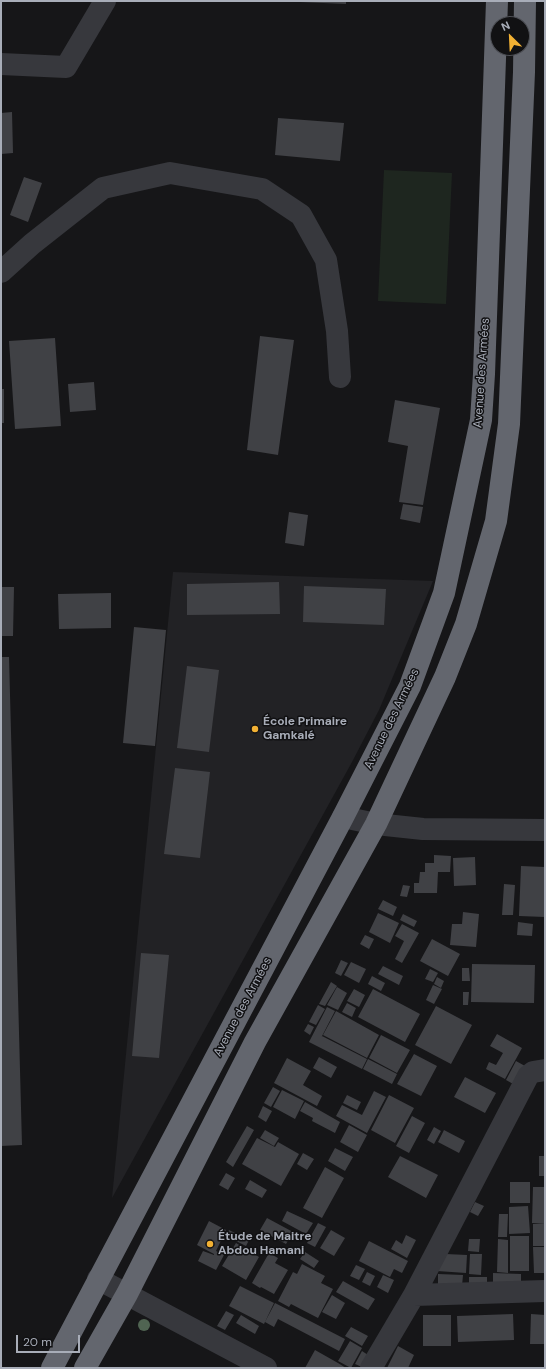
<!DOCTYPE html>
<html>
<head>
<meta charset="utf-8">
<style>
  body { margin:0 }
  #map { position:relative; width:546px; height:1369px; overflow:hidden; background:#161618; font-family:"DM Sans",sans-serif }
  canvas { display:block }
  .frame { position:absolute; inset:0; border:2px solid #a8adb8; pointer-events:none }
  .north { position:absolute; left:490px; top:16px; width:40px; height:40px; box-sizing:border-box; background:#111113; border:1px solid #4d4f55; border-radius:50%; rotate:336deg; font-size:11px; font-weight:700; line-height:16px; text-align:center; color:#a8adb8 }
  .north::after { content:''; display:block; margin:auto; width:14px; height:18px; background:#f2b134; clip-path:polygon(50% 0,100% 100%,50% 72%,0 100%) }
  .scale { position:absolute; left:16px; top:1335px; width:64px; height:18px; box-sizing:border-box; border:2px solid #a8adb8; border-top:0; padding-left:5px; font-size:12px; line-height:14px; white-space:nowrap; color:#a8adb8; -webkit-text-stroke:3px #111113; paint-order:stroke }
</style>
</head>
<body>
<div id="map">
<canvas width="546" height="1369"></canvas>
<div class="frame"></div>
<div class="north">N</div>
<div class="scale">20 m</div>
</div>
<script>
const g = document.querySelector('canvas').getContext('2d');
g.lineJoin = 'round';
function paint(path, color) {
  g.fillStyle = color;
  g.fill(path, 'evenodd');
}
function poly(rows) {
  const path = new Path2D();
  for (const r of rows) {
    path.moveTo(r[0], r[1]);
    for (let i = 2; i < r.length; i += 2) path.lineTo(r[i], r[i + 1]);
  }
  return path;
}
function trace(path, color, width, dash) {
  g.strokeStyle = color;
  g.lineWidth = width;
  g.lineCap = dash ? 'butt' : 'round';
  g.setLineDash(dash || []);
  g.stroke(path);
}
function drawText(font, color, halo, rows, align = 'center') {
  g.font = font + ' "DM Sans",sans-serif';
  g.lineWidth = 3;
  g.setLineDash([]);
  g.textBaseline = 'middle';
  g.strokeStyle = halo;
  g.fillStyle = color;
  for (const [text, x, y, turn = 0] of rows) {
    g.save();
    g.translate(x, y);
    g.rotate((+turn || 0) * Math.PI / 180);
    g.textAlign = isNaN(turn) ? turn : align;
    if (halo) g.strokeText(text, 0, 0);
    g.fillText(text, 0, 0);
    g.restore();
  }
}
const built = poly([
  [173,572,433,581,379,710,352,762,112,1198]
]);
const green = poly([
  [384,170,452,173,446,304,378,301]
]);
const building = poly([
  [300,1,346,1,346,4,300,2],
  [12,112,13,153,1,154,1,113],
  [278,118,344,123,340,161,275,155],
  [24,177,42,183,28,222,10,215],
  [260,336,294,340,278,455,247,450],
  [55,338,61,426,15,429,9,341],
  [94,382,96,410,70,412,68,384],
  [1,389,4,389,4,423,1,423],
  [395,400,440,408,423,505,399,502,408,446,388,442],
  [403,504,423,507,420,523,400,519],
  [289,512,308,515,304,546,285,543],
  [279,582,280,614,187,615,187,584],
  [304,586,386,589,384,625,303,622],
  [1,587,14,587,13,636,1,636],
  [111,593,111,628,59,629,58,594],
  [134,627,166,630,155,746,123,743],
  [1,657,9,657,22,1145,1,1146],
  [187,666,219,670,209,752,177,748],
  [175,768,210,772,200,858,164,854],
  [434,855,451,856,450,872,438,872,437,893,414,893,414,883,419,883,420,872,425,872,425,863,434,863],
  [475,857,476,885,454,886,453,858],
  [521,866,545,867,545,917,519,916],
  [504,884,515,885,513,915,502,915],
  [403,885,410,886,407,897,400,896],
  [383,900,397,907,393,916,378,909],
  [463,912,479,914,476,947,450,945,452,924,462,924],
  [378,913,399,923,390,943,369,932],
  [403,914,417,921,414,927,400,920],
  [518,922,533,924,532,936,517,935],
  [402,924,419,933,402,963,395,959,404,941,395,936],
  [365,935,374,939,369,949,360,944],
  [432,939,460,954,448,976,420,961],
  [141,953,169,955,159,1058,132,1056],
  [341,960,348,963,341,976,335,973],
  [351,962,366,969,359,983,344,975],
  [472,964,535,965,534,1003,471,1002],
  [383,966,403,976,399,985,378,974],
  [462,968,469,968,470,981,462,981],
  [430,969,438,973,433,982,425,979],
  [372,976,385,983,381,991,368,984],
  [437,977,444,981,441,988,434,984],
  [331,982,337,986,325,1006,319,1004],
  [433,985,442,989,434,1004,426,1000],
  [337,987,347,993,338,1010,327,1005],
  [354,989,365,995,359,1007,347,1001],
  [373,989,420,1014,405,1042,358,1017],
  [463,992,469,992,468,1005,463,1005],
  [347,1003,356,1008,352,1017,342,1012],
  [318,1005,325,1009,316,1025,309,1022],
  [436,1006,472,1025,451,1064,415,1045],
  [327,1007,335,1011,321,1038,322,1036,367,1059,362,1069,309,1042],
  [336,1011,379,1035,367,1058,323,1035],
  [308,1024,314,1027,310,1035,304,1031],
  [497,1034,522,1048,505,1079,486,1069,489,1062,496,1065,503,1053,490,1046],
  [381,1035,410,1050,397,1073,369,1058],
  [414,1054,437,1066,421,1096,397,1084],
  [319,1057,337,1067,331,1078,313,1068],
  [287,1058,311,1071,303,1085,322,1096,317,1106,274,1083],
  [368,1059,397,1074,392,1084,363,1069],
  [516,1061,525,1066,515,1085,506,1080],
  [465,1077,496,1093,485,1113,454,1097],
  [273,1087,280,1091,271,1107,264,1103],
  [282,1090,304,1101,295,1119,273,1107],
  [374,1091,386,1097,367,1133,336,1116,342,1105,362,1115],
  [347,1095,361,1102,357,1110,343,1103],
  [389,1095,414,1108,395,1143,371,1130],
  [305,1102,340,1122,335,1133,312,1121,313,1118,300,1111],
  [263,1106,272,1111,266,1122,258,1117],
  [412,1116,425,1123,409,1153,396,1146],
  [349,1125,367,1135,358,1152,340,1142],
  [247,1126,254,1130,233,1167,226,1162],
  [434,1127,441,1131,434,1144,427,1140],
  [265,1130,279,1138,274,1146,260,1138],
  [444,1130,465,1141,459,1153,438,1142],
  [257,1138,275,1147,278,1142,299,1154,281,1186,242,1164],
  [335,1148,353,1157,345,1171,328,1161],
  [303,1153,314,1159,307,1170,297,1164],
  [400,1156,438,1175,426,1198,388,1177],
  [539,1156,545,1156,545,1176,539,1176],
  [325,1167,344,1178,322,1218,303,1208],
  [226,1173,235,1178,228,1190,219,1185],
  [250,1180,267,1190,262,1198,245,1189],
  [510,1182,530,1182,530,1203,510,1203],
  [533,1187,545,1187,545,1224,532,1223],
  [475,1202,484,1206,478,1216,470,1212],
  [528,1206,530,1233,509,1234,509,1207],
  [287,1211,313,1223,306,1234,282,1221],
  [499,1214,508,1214,507,1237,498,1237],
  [267,1218,293,1232,286,1244,260,1230],
  [209,1221,226,1230,216,1251,224,1255,216,1270,198,1261,203,1251,214,1255,214,1254,197,1245],
  [318,1223,326,1227,315,1247,307,1243],
  [533,1224,545,1224,545,1246,533,1246],
  [229,1230,249,1240,246,1246,226,1236],
  [331,1230,345,1238,334,1256,320,1248],
  [406,1235,416,1240,407,1258,391,1249,396,1240,402,1244],
  [510,1236,529,1236,529,1271,510,1271],
  [469,1239,480,1239,479,1252,468,1251],
  [498,1239,508,1240,508,1273,497,1272],
  [369,1241,408,1261,402,1273,394,1269,390,1277,359,1261],
  [236,1243,259,1257,246,1280,222,1266],
  [533,1247,545,1247,545,1273,534,1273],
  [305,1252,319,1261,314,1268,300,1259],
  [269,1253,278,1258,275,1263,288,1270,274,1294,261,1287,260,1288,252,1283],
  [446,1254,467,1255,466,1273,437,1271],
  [470,1254,482,1254,481,1275,469,1274],
  [302,1264,325,1276,321,1283,333,1289,318,1318,291,1304,289,1307,278,1301,293,1272,297,1274],
  [356,1265,365,1269,359,1280,350,1276],
  [367,1272,375,1276,370,1286,362,1282],
  [493,1273,521,1274,521,1286,493,1285],
  [438,1274,463,1275,462,1286,438,1285],
  [383,1275,394,1280,388,1293,377,1287],
  [469,1277,487,1277,487,1285,469,1284],
  [343,1281,375,1299,368,1310,336,1292],
  [240,1286,274,1303,264,1324,229,1306],
  [332,1295,345,1303,336,1319,322,1312],
  [275,1303,345,1339,339,1351,278,1319,274,1327,265,1322],
  [226,1311,234,1315,225,1330,217,1326],
  [513,1314,514,1340,458,1342,457,1316],
  [531,1314,545,1315,545,1344,530,1344],
  [241,1315,259,1326,255,1334,236,1323],
  [423,1315,451,1315,451,1346,423,1346],
  [351,1327,368,1336,362,1346,345,1336],
  [350,1341,362,1348,351,1368,338,1361],
  [398,1346,414,1355,408,1368,387,1368],
  [315,1350,338,1363,346,1368,305,1368],
  [362,1351,368,1355,362,1367,355,1364]
]);
const minor = poly([
  [1,64,66,67,105,1],
  [1,272,32,244,103,188,170,173,262,189,301,215,326,260,337,331,340,377],
  [343,817,376,824,423,829,545,830],
  [98,1279,266,1368],
  [414,1295,545,1291],
  [371,1368,414,1295,528,1076,533,1072,545,1070]
]);
const highway = poly([
  [52,1368,343,817,410,686,444,593,481,420,484,374,497,1],
  [85,1368,127,1294,255,1042,376,824,445,677,466,624,496,521,509,424,524,72,525,1]
]);
const trees = [
  [144,1325]
];
const markers = [
  [255,729,4,"#f2b134"],
  [210,1244,4,"#f2b134"]
];
const streetNames = [
  ["Avenue des Armées",482,373,-86],
  ["Avenue des Armées",392,719,-64],
  ["Avenue des Armées",243,1007,-62]
];
const poiNames = [
  ["École Primaire",263,722],
  ["Gamkalé",263,736],
  ["Étude de Maitre",218,1237],
  ["Abdou Hamani",218,1251]
];
paint(built, '#222225');
paint(green, '#1e261f');
paint(building, '#404145');
trace(minor, '#37383d', 22);
trace(highway, '#63666e', 22);
g.fillStyle = '#506452';
for (const [x, y] of trees) {
  g.beginPath();
  g.arc(x, y, 6, 0, 2 * Math.PI);
  g.fill();
}
for (const [x, y, r, color] of markers) {
  const dot = new Path2D();
  dot.arc(x, y, r, 0, 2 * Math.PI);
  g.fillStyle = color;
  g.fill(dot);
  trace(dot, '#111113', 1.5);
}
drawText('12px', '#a8adb8', '#111113', streetNames);
drawText('bold 12px', '#a8adb8', '#111113', poiNames, 'left');
</script>
</body>
</html>
